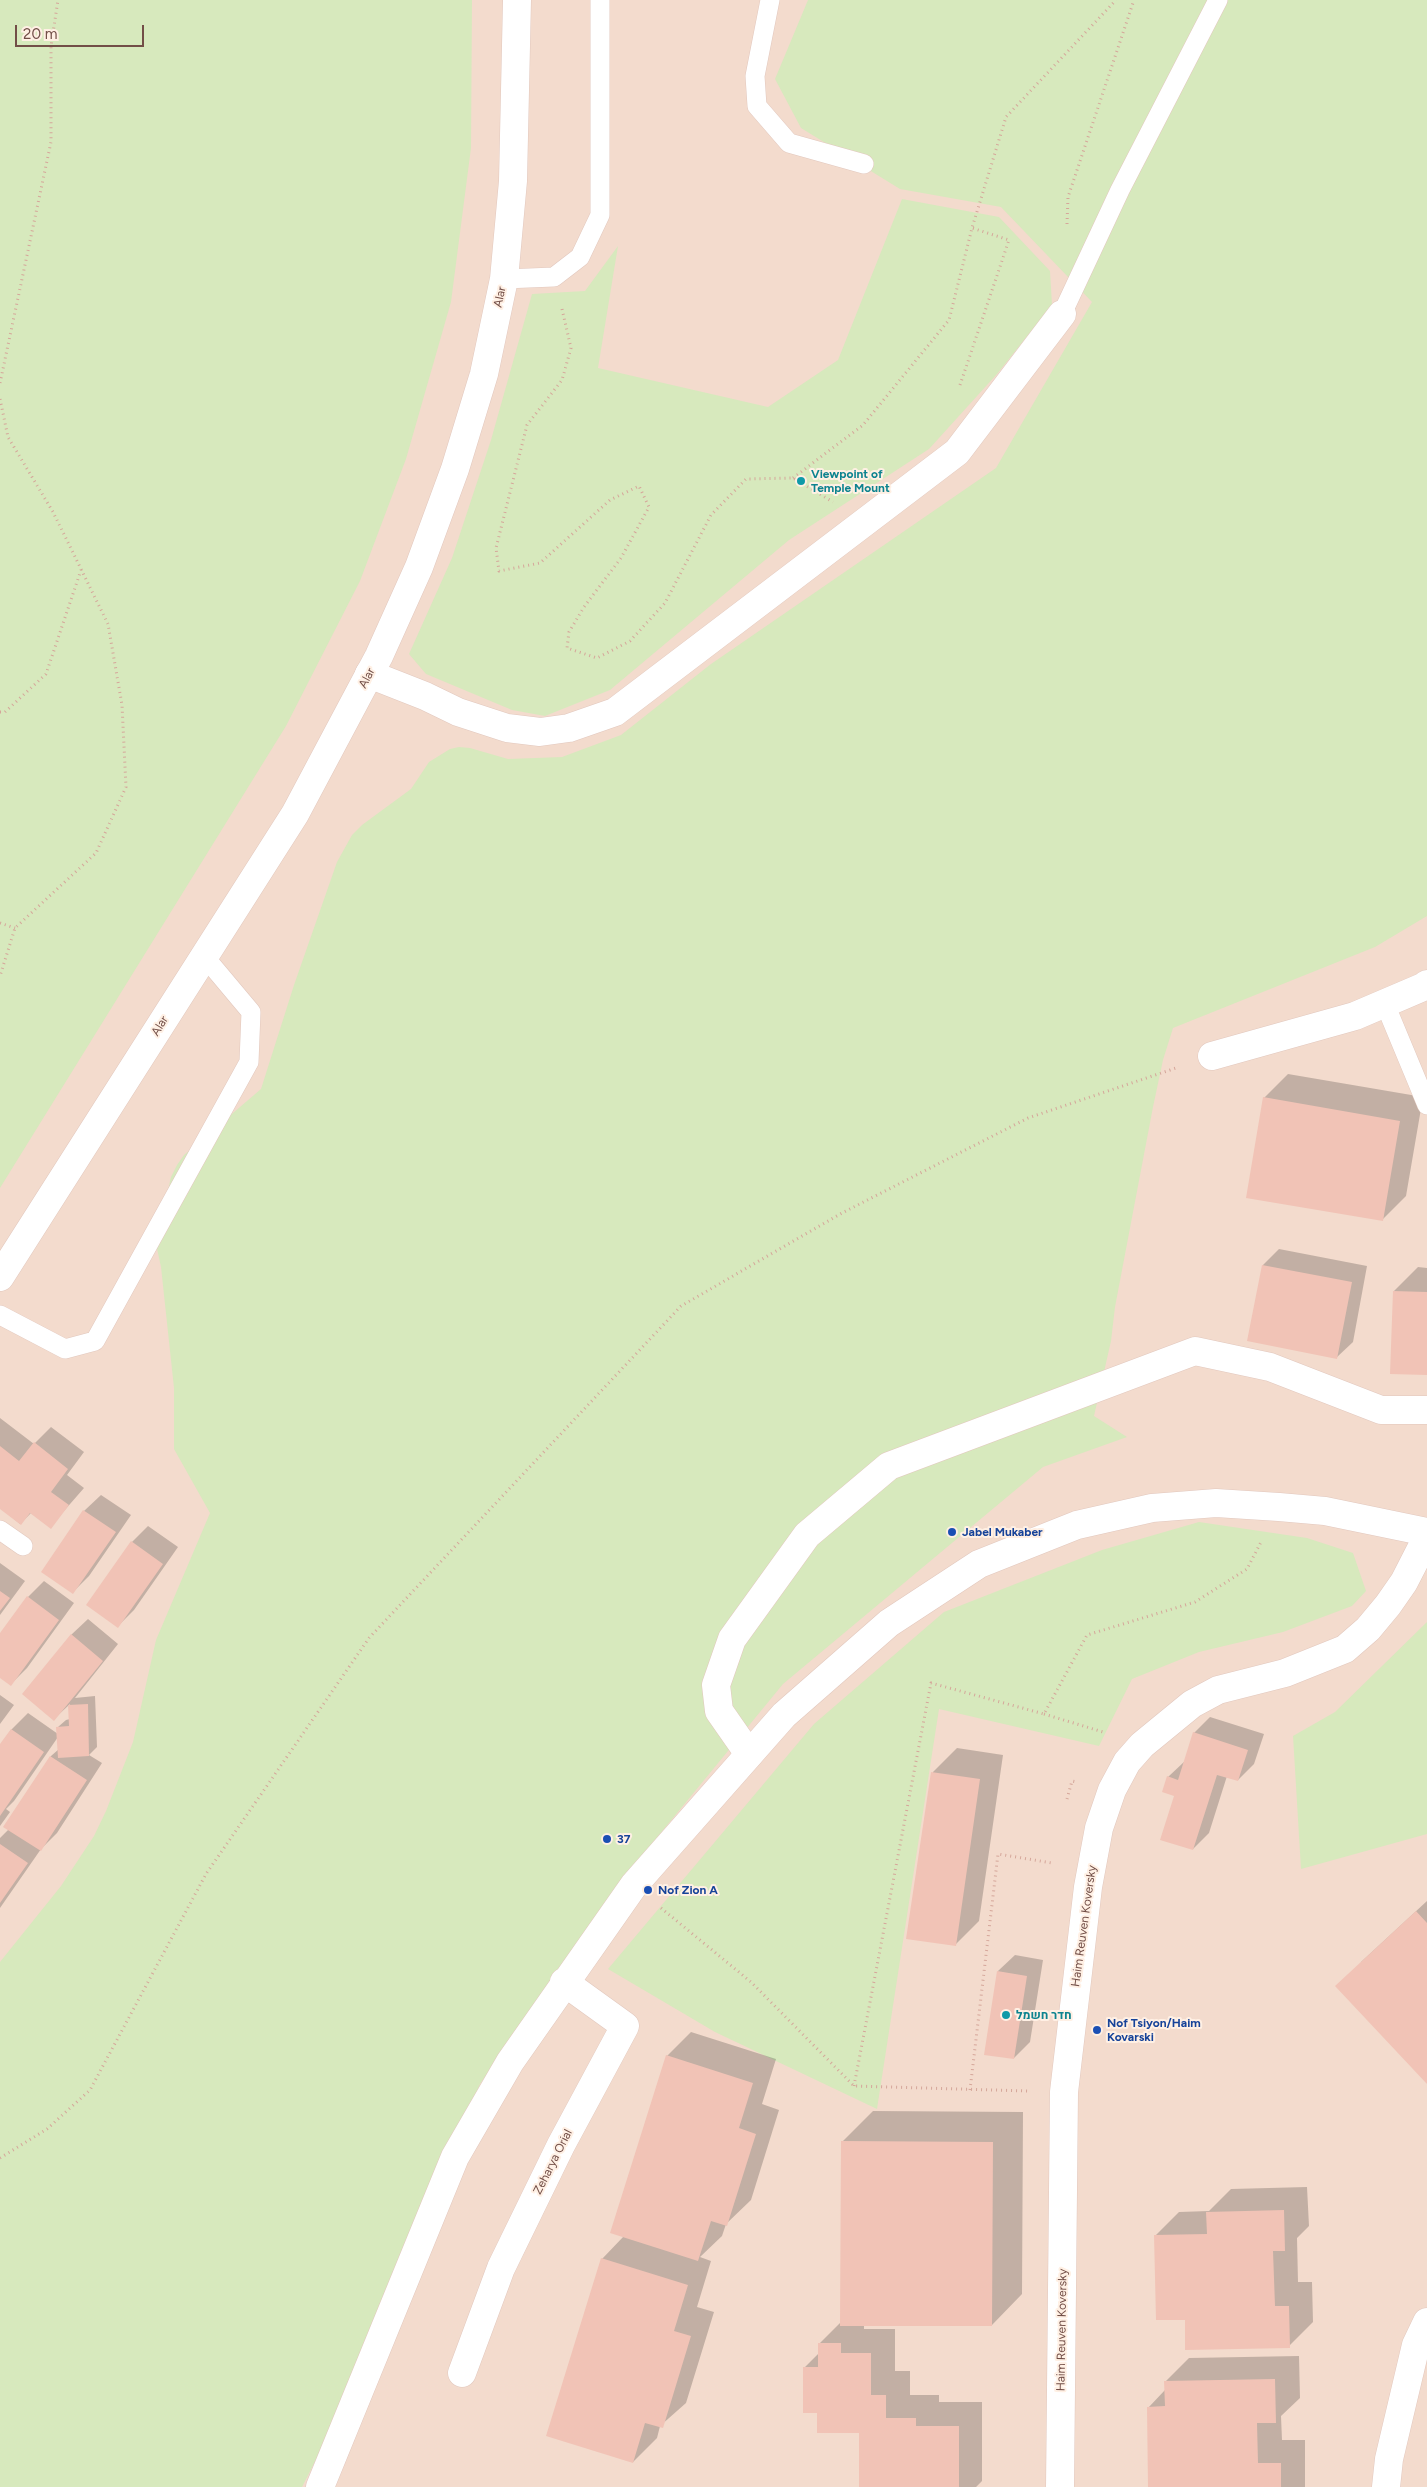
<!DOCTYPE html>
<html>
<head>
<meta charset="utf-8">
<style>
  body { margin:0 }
  #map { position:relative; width:1427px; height:2487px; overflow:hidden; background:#fcebde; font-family:Figtree,sans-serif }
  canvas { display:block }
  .scale { position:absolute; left:15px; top:25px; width:129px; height:22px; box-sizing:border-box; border:2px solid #724e47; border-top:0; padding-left:6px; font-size:15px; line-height:18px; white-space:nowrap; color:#724e47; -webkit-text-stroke:4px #fff0e4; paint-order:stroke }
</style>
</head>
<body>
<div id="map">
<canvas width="1427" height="2487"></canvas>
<div class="scale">20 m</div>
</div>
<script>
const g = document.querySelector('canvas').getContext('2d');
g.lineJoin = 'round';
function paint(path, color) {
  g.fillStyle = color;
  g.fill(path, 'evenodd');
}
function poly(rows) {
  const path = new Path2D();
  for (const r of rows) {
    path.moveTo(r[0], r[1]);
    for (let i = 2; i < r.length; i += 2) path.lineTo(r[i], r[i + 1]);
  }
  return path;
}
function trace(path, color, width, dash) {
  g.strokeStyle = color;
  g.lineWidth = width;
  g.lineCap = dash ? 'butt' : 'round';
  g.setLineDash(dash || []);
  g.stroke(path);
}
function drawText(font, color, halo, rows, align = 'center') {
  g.font = font + ' Figtree,Heebo,sans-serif';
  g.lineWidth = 4;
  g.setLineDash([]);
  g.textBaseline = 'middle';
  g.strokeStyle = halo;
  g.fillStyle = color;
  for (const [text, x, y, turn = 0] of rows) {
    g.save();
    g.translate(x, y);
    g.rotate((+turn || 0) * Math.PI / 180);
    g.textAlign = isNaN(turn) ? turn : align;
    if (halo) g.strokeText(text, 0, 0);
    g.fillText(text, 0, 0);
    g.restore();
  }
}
const residential = poly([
  [0,0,1427,0,1427,2487,0,2487]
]);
const green = poly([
  [0,0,472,0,471,148,451,302,406,459,360,581,286,726,0,1188],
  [808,0,1427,0,1427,916,1375,947,1173,1028,1163,1060,1153,1107,1115,1307,1111,1341,1094,1416,1127,1437,1043,1467,783,1684,613,1891,480,2084,357,2379,302,2487,0,2487,0,1962,61,1886,94,1836,106,1811,133,1742,156,1640,210,1513,174,1449,174,1388,161,1267,156,1244,171,1177,177,1165,184,1155,261,1089,294,985,337,862,352,835,362,825,411,789,429,762,450,749,459,747,470,748,508,759,562,757,621,735,711,664,996,468,1092,302,1001,207,900,189,801,128,775,79],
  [902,199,999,217,1050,271,1052,305,997,374,929,449,789,540,610,690,545,716,512,710,426,674,409,654,452,558,491,440,532,294,585,291,618,246,598,368,768,407,838,360],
  [1199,1522,1307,1538,1353,1553,1366,1591,1352,1606,1283,1632,1199,1652,1132,1679,1099,1746,939,1709,877,2109,715,2032,608,1969,814,1724,944,1612,1102,1550],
  [1427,1622,1427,1834,1301,1869,1293,1736,1335,1712]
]);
const shadow = poly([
  [1288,1074,1423,1097,1406,1196,1382,1220,1264,1098],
  [1279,1249,1367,1266,1353,1342,1336,1358,1248,1340,1263,1265],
  [1418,1267,1427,1268,1427,1374,1394,1291],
  [0,1418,34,1444,51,1427,84,1452,67,1475,84,1488,50,1527,31,1513,20,1524,0,1507],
  [101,1495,131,1515,89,1576,73,1592,43,1571,84,1511],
  [148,1526,178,1547,134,1610,118,1626,132,1542],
  [0,1563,25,1581,0,1615],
  [44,1581,74,1603,27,1668,11,1684,0,1676,0,1636,28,1597],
  [88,1619,118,1644,75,1698,95,1696,97,1747,89,1755,102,1763,57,1833,41,1849,0,1908,0,1838,9,1829,5,1827,51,1756,59,1749,58,1737,14,1801,6,1809,10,1812,0,1826,0,1746,11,1730,28,1713,58,1734,58,1727,66,1720,70,1719,70,1704,54,1719,71,1635],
  [0,1695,14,1705,0,1724],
  [1210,1717,1264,1734,1254,1764,1238,1780,1227,1776,1209,1833,1193,1849,1168,1777,1185,1761,1194,1733],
  [957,1748,1003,1755,979,1921,955,1945,908,1938,933,1772],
  [1427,1901,1427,2082,1361,1962],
  [1015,1955,1043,1960,1030,2042,1014,2058,998,1971],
  [691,2032,776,2059,762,2104,779,2110,751,2200,726,2224,722,2236,700,2257,711,2261,697,2307,714,2312,686,2403,660,2426,657,2438,633,2462,602,2259,624,2236,667,2056],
  [873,2111,1023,2112,1022,2294,992,2325,864,2325,864,2329,895,2329,895,2371,910,2371,910,2395,939,2395,939,2402,982,2402,982,2481,976,2487,860,2487,860,2431,818,2412,805,2367,819,2353,819,2344,841,2322,842,2142],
  [1307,2187,1309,2226,1297,2238,1298,2282,1312,2282,1313,2322,1289,2346,1155,2236,1179,2212,1209,2211,1231,2189],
  [1299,2356,1300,2398,1281,2416,1282,2440,1305,2440,1305,2487,1149,2487,1148,2408,1165,2390,1165,2382,1189,2358]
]);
const building = poly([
  [1263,1097,1400,1121,1383,1221,1246,1198],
  [1262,1265,1352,1282,1337,1359,1247,1341],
  [1393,1291,1427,1292,1427,1375,1390,1374],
  [34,1442,68,1469,51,1492,69,1505,51,1529,30,1513,21,1525,0,1509,0,1446,19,1461],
  [83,1510,116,1532,73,1594,41,1572],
  [131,1541,163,1564,118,1628,86,1605],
  [0,1591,10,1598,0,1611],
  [27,1596,59,1620,11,1686,0,1678,0,1633],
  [71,1634,103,1661,54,1721,22,1694],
  [88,1704,89,1756,58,1758,56,1727,69,1726,68,1705],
  [11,1729,44,1752,0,1816,0,1744],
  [1193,1732,1248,1750,1238,1781,1217,1775,1193,1850,1160,1840,1174,1796,1162,1792,1167,1776,1178,1780],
  [50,1756,87,1780,41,1851,3,1827],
  [931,1772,980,1779,956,1946,906,1939],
  [0,1844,28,1863,0,1903],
  [1416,1911,1427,1923,1427,2084,1335,1986],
  [997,1971,1027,1976,1014,2059,984,2055],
  [666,2055,753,2083,739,2128,756,2134,727,2226,711,2221,698,2261,610,2233],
  [841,2141,993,2142,992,2326,840,2326],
  [1284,2210,1285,2251,1273,2251,1275,2306,1289,2306,1290,2348,1185,2350,1185,2320,1156,2320,1154,2235,1207,2234,1206,2212],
  [601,2258,688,2285,674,2331,691,2336,663,2428,645,2423,633,2463,546,2436],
  [818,2343,841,2343,841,2353,871,2353,871,2395,886,2395,886,2418,916,2418,916,2426,959,2426,959,2487,859,2487,859,2433,817,2433,817,2413,803,2413,803,2367,818,2367],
  [1275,2379,1276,2423,1257,2423,1258,2463,1281,2463,1281,2487,1148,2487,1147,2407,1165,2406,1164,2381]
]);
const path = poly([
  [1067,224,1068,197,1134,0],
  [562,309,571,348,562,380,527,425,496,548,499,571,540,563,610,500,639,486,649,507,621,558,584,607,569,632,567,648,597,658,630,641,665,603,711,515,746,479,793,478,833,502],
  [0,383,51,142,51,46,58,0],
  [960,385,1009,240,972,228],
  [0,399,8,437,53,512,108,624,122,705,126,787,96,853,15,928,0,976],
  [793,478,863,425,949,320,972,228,1006,117,1116,0],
  [0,712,5,712,46,674,81,570],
  [0,923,15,928],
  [1044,1714,1103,1732],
  [1067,1799,1072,1781,1077,1782],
  [661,1908,751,1982,854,2086,1028,2091],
  [854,2086,931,1683,1044,1714,1087,1635,1195,1602,1247,1569,1261,1542],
  [970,2090,998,1854,1052,1863,1053,1861],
  [0,2158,47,2129,90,2090,206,1874,369,1638,681,1306,842,1213,1028,1118,1179,1067]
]);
const service = poly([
  [770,0,755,76,757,106,789,143,864,164],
  [504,279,554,277,580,257,600,215,600,0],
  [1062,314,1120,190,1218,0],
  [1385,1004,1427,1105],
  [0,1315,65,1349,95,1341,249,1062,251,1012,204,956],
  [0,1530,23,1546]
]);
const minor = poly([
  [369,674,425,696,458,712,507,728,540,732,569,728,615,712,957,452,1062,314],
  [1212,1056,1355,1016,1423,987,1427,984],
  [749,1754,719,1711,716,1685,732,1639,807,1535,889,1466,1195,1351,1270,1367,1381,1410,1427,1410],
  [462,2373,501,2268,561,2145,625,2026,564,1982],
  [1060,2487,1064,2092,1088,1887,1099,1828,1112,1790,1127,1762,1142,1745,1192,1704,1218,1690,1285,1673,1345,1649,1368,1629,1388,1605,1404,1582,1427,1537],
  [1386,2487,1389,2459,1416,2345,1427,2322]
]);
const tertiary = poly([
  [0,1277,295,814,379,656,419,567,455,469,484,374,504,279,513,181,517,0],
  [320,2487,455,2157,510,2062,634,1885,784,1715,889,1623,979,1564,1077,1525,1152,1508,1216,1503,1279,1507,1325,1511,1427,1532]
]);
const markers = [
  [801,481,5,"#0f9aa8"],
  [952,1532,5,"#1a4fb4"],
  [607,1839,5,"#1a4fb4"],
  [648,1890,5,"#1a4fb4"],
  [1006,2015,5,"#0f9aa8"],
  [1097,2030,5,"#1a4fb4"]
];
const streetNames = [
  ["Alar",500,297,-78],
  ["Alar",367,678,-62],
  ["Alar",160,1026,-58],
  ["Haim Reuven Koversky",1084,1926,-82],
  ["Zeharya Orial",553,2162,-63],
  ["Haim Reuven Koversky",1062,2330,-89]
];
const cultureNames = [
  ["Viewpoint of",811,474],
  ["Temple Mount",811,488],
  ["חדר חשמל",1016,2015]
];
const transitNames = [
  ["Jabel Mukaber",962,1532],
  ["37",617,1839],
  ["Nof Zion A",658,1890],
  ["Nof Tsiyon/Haim",1107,2023],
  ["Kovarski",1107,2037]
];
paint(residential, '#f3dbcd');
paint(green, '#d7e9bd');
paint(shadow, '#0003');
paint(building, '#f1c3b6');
trace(service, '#e2c8be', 20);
trace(minor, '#e2c8be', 29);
trace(tertiary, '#e2c8be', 29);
trace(path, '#d5a69a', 3, [1, 4]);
trace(service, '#fff', 19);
trace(minor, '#fff', 28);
trace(tertiary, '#fff', 28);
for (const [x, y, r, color] of markers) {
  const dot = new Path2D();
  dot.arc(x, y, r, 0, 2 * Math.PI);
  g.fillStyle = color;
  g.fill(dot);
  trace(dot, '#fff0e4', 2);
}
drawText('12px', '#724e47', '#fff0e4', streetNames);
drawText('bold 12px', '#0d838f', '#fff0e4', cultureNames, 'left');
drawText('bold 12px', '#164399', '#fff0e4', transitNames, 'left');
</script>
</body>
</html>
